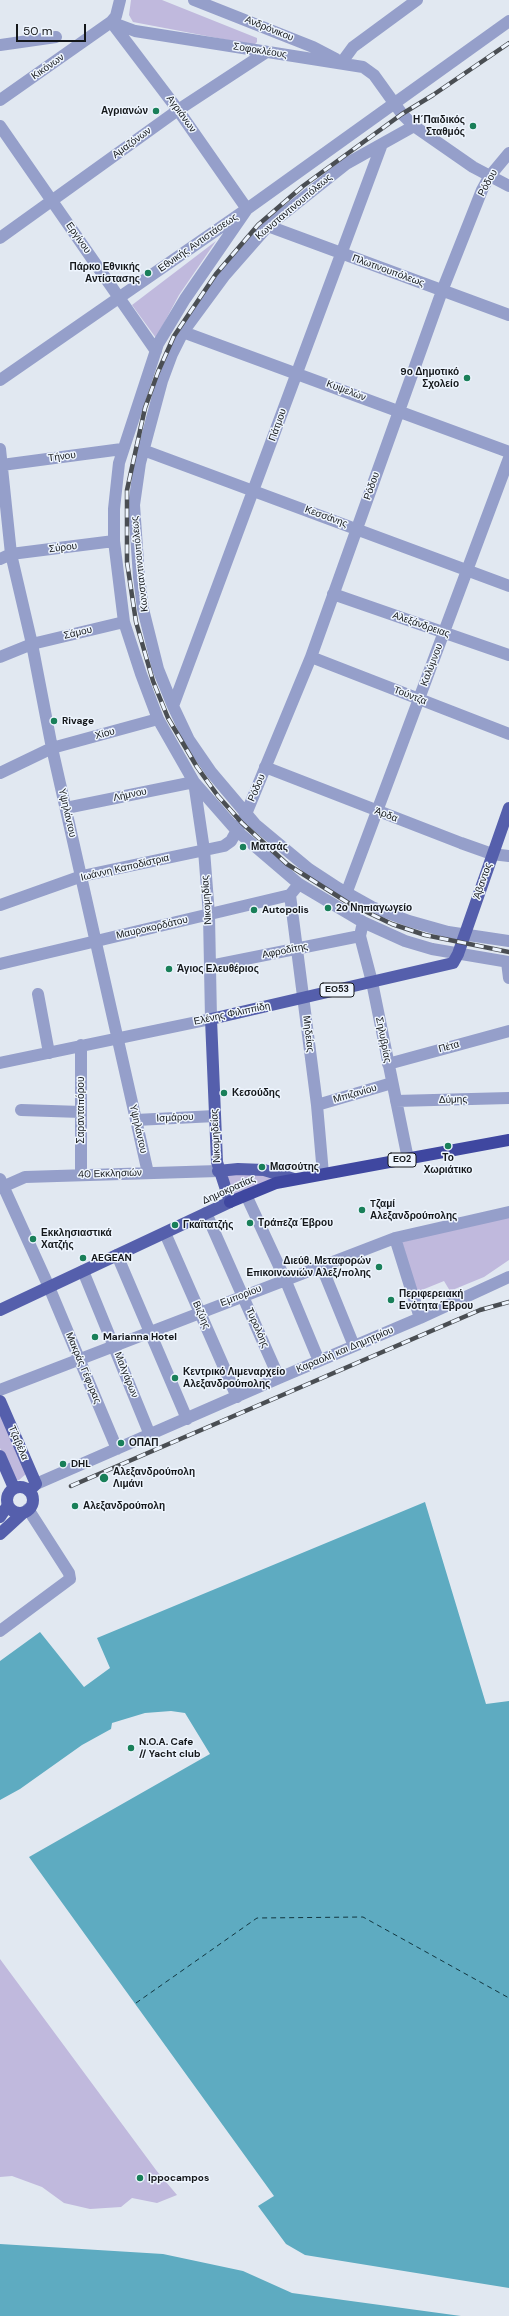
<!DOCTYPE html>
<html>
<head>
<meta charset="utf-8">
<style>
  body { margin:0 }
  #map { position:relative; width:509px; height:2316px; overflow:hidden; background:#e1e8f1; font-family:"DM Sans",sans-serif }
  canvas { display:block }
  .scale { position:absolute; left:16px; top:24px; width:70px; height:18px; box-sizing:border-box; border:2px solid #14171a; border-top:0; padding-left:5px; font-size:12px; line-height:14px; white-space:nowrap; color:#14171a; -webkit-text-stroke:3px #eef5fe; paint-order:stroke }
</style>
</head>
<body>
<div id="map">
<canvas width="509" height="2316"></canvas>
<div class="scale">50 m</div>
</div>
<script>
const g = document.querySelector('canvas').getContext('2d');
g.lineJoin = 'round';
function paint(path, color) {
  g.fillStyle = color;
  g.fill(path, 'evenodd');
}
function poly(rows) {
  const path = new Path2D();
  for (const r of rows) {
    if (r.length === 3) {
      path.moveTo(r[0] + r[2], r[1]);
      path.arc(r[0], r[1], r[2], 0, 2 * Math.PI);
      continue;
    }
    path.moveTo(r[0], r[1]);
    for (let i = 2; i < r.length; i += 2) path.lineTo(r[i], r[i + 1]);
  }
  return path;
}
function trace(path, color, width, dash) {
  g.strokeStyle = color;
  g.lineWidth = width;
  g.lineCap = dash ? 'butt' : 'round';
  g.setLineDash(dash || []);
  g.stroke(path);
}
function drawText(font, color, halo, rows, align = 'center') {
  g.font = font + ' "DM Sans",sans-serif';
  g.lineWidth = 3;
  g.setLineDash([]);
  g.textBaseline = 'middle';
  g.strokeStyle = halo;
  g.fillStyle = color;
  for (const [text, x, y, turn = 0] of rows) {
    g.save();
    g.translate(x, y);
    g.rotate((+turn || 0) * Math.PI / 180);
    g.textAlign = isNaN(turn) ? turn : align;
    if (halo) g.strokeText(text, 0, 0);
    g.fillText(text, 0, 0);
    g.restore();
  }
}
const green = poly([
  [131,0,162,0,257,38,257,42,254,45,133,22,129,15],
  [216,241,179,295,156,338,132,305],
  [239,1172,284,1179,232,1196,225,1174],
  [509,1216,509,1260,484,1277,450,1291,444,1281,417,1292,402,1242],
  [0,1408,26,1474,19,1480,15,1480,11,1475,0,1448],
  [0,1959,156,2170,177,2195,157,2203,132,2198,121,2207,90,2209,64,2203,42,2187,12,2176,0,2177]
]);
const water = poly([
  [425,1502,486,1704,509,1701,509,2288,305,2255,286,2244,258,2206,274,2196,29,1857,210,1754,185,1713,171,1711,145,1713,112,1723,111,1729,82,1745,20,1789,0,1800,0,1661,40,1632,84,1687,110,1668,97,1638],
  [0,2244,163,2254,243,2271,292,2293,461,2316,0,2316]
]);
const ferry = poly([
  [136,2003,257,1918,363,1917,509,1998]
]);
const minor = poly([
  [194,0,313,47,336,59],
  [111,22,135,31,363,67,374,75,402,114,414,126,473,167,509,186],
  [112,23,178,110,247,209],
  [0,45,56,37],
  [342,62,353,47,417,0],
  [0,100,111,22,116,16,120,0],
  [0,126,156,351],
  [414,126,346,164,268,226,225,275,183,332,172,354,162,381,140,463,134,505,139,577,143,609,158,669,173,706,189,740,211,772,255,824,309,869,338,888,372,907,409,921,448,932,509,941],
  [247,209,185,299,158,344,119,463,114,509,114,541,124,622,141,674,158,719,194,782,237,831,299,884,363,922,405,941,432,949,509,962],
  [268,226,509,315],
  [0,238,178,110,265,53],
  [183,332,509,452],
  [0,380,247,209,509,21],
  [0,449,11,554,32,644,52,748,148,1173],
  [143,450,509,586],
  [2,465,122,449],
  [0,559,11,554,114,541],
  [333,594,509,655],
  [0,657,32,644,124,622],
  [311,657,509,734],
  [173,706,382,144],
  [265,767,461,843,492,854,509,856],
  [0,773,52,748,158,719],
  [346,894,509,458],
  [290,895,317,1105,323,1174],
  [0,905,82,876,224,846,231,841,246,814,311,657,442,291,482,190,489,177,509,153],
  [363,922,360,936,372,982,408,1159],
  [507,962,509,978],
  [0,964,290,895,299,884],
  [210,966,360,936],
  [38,994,49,1053],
  [0,1063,211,1019,209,915,204,850,194,782,66,808],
  [388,1064,509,1031],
  [396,1101,509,1098],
  [317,1105,392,1083],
  [21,1110,81,1112],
  [136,1120,215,1116],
  [81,1175,81,1045],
  [0,1179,49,1287,117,1449],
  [0,1188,25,1177,218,1171],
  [246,1195,285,1279,319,1361],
  [206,1213,279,1378],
  [165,1233,237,1397],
  [395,1238,420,1318],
  [117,1255,187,1419],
  [321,1265,354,1346],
  [83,1271,150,1435],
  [0,1390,395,1238,509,1212],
  [36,1484,279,1378,420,1318,509,1277],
  [0,1631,70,1579,69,1573,28,1509]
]);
const major = poly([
  [218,1171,238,1169,264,1170,294,1179],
  [0,1310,230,1202,217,1162,211,1019,453,963,458,954,509,808],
  [0,1401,36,1484,29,1491],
  [0,1456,14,1488],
  [20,1500,13],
  [0,1517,8,1505],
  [0,1534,24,1512]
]);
const highway = poly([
  [230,1202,276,1183,509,1140]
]);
const rail = poly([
  [509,43,433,95,402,114,303,186,258,225,216,274,174,336,158,372,145,408,127,490,127,562,136,622,153,681,168,718,197,767,218,796,242,823,287,864,350,904,392,924,425,935,509,952],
  [71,1486,480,1310,509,1302]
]);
const markers = [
  [156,111,4,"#197f59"],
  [473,126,4,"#197f59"],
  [148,273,4,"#197f59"],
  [467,378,4,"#197f59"],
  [54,721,4,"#197f59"],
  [243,847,4,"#197f59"],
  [328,908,4,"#197f59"],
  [254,910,4,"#197f59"],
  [169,969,4,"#197f59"],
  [224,1093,4,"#197f59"],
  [448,1146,4,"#197f59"],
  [262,1167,4,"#197f59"],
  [362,1210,4,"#197f59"],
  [250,1223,4,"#197f59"],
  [175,1225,4,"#197f59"],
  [33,1239,4,"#197f59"],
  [83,1258,4,"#197f59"],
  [379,1267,4,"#197f59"],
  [391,1300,4,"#197f59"],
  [95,1337,4,"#197f59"],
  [175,1378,4,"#197f59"],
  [121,1443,4,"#197f59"],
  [63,1464,4,"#197f59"],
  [104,1478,5,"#197f59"],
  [75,1506,4,"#197f59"],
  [131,1748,4,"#197f59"],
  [140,2178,4,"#197f59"]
];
const shields = [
  [337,990,34],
  [402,1160,28]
];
const shieldNames = [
  ["ΕΟ53",337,990],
  ["ΕΟ2",402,1160]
];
const streetNames = [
  ["Ανδρόνικου",269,29,22],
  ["Σοφοκλέους",260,51,9],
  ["Κικόνων",48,67,-35],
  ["Αγριάνων",181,114,54],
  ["Αμαζόνων",132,143,-36],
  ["Ρόδου",488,183,-61],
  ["Κωνσταντινουπόλεως",294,207,-40],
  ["Εργίνου",78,238,55],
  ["Εθνικής Αντιστάσεως",198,243,-35],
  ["Πλωτινουπόλεως",388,271,20],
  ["Κυψελών",346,391,21],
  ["Πάτμου",278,425,-70],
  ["Τήνου",62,457,-7],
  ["Ρόδου",372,486,-71],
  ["Κεσσάνης",326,517,20],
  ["Σύρου",63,548,-7],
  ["Κωνσταντινουπόλεως",140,564,-96],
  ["Αλεξάνδρειας",421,625,19],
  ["Σάμου",78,633,-13],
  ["Καλύμνου",432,665,-69],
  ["Τούντζα",410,696,21],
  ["Χίου",105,734,-15],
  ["Ρόδου",257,788,-67],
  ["Λήμνου",130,795,-12],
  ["Υψηλάντου",67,813,77],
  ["Άρδα",386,815,21],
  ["Ιωάννη Καποδίστρια",125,868,-13],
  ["Άβαντος",483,881,-71],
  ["Νικομηδίας",207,900,-94],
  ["Μαυροκορδάτου",152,928,-13],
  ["Αφροδίτης",285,951,-11],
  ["Ελένης Φιλιππίδη",232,1014,-12],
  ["Μηδείας",308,1034,83],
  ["Σηλυβρίας",383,1040,79],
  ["Πέτα",449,1047,-15],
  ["Μπιζανίου",355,1094,-16],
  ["Δύμης",453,1100,-2],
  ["Σαρανταπόρου",81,1110,-90],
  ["Ισμάρου",175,1118,-3],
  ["Υψηλάντου",138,1129,77],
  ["Νικομηδείας",216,1136,-93],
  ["40 Εκκλησιών",110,1174,-2],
  ["Δημοκρατίας",229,1190,-24],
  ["Εμπορίου",241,1296,-21],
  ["Βιζύης",201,1315,66],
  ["Τυρολόης",257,1328,66],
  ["Καραολή και Δημητρίου",345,1350,-23],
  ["Μακράς Γέφυρας",83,1368,67],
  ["Μαλγάρων",126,1375,68],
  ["Τζαβέλα",18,1443,67]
];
const poiNames = [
  ["Αγριανών",148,111,"right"],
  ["Η΄Παιδικός",465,120,"right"],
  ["Σταθμός",465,132,"right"],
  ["Πάρκο Εθνικής",140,267,"right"],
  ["Αντίστασης",140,279,"right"],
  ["9ο Δημοτικό",459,372,"right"],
  ["Σχολείο",459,384,"right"],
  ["Rivage",62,721],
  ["Ματσάς",251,847],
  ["2ο Νηπιαγωγείο",336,908],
  ["Autopolis",262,910],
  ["Άγιος Ελευθέριος",177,969],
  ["Κεσούδης",232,1093],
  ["Το",448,1158,"center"],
  ["Χωριάτικο",448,1170,"center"],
  ["Μασούτης",270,1167],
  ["Tζαμί",370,1204],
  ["Αλεξανδρούπολης",370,1216],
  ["Τράπεζα Έβρου",258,1223],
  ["Γκαϊτατζής",183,1225],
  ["Εκκλησιαστικά",41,1233],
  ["Χατζής",41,1245],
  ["AEGEAN",91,1258],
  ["Διεύθ. Μεταφορών",371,1261,"right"],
  ["Επικοινωνιών Αλεξ/πολης",371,1273,"right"],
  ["Περιφερειακή",399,1294],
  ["Ενότητα Έβρου",399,1306],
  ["Marianna Hotel",103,1337],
  ["Κεντρικό Λιμεναρχείο",183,1372],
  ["Αλεξανδρούπολης",183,1384],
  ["ΟΠΑΠ",129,1443],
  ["DHL",71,1464],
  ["Αλεξανδρούπολη",113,1472],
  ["Λιμάνι",113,1484],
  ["Αλεξανδρούπολη",83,1506],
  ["N.O.A. Cafe",139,1742],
  ["// Yacht club",139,1754],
  ["Ippocampos",148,2178]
];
paint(green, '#c0b9dd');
paint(water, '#5eabc1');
trace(ferry, '#123640', 1, [5, 4]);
trace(minor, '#959fca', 12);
trace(major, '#555fac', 12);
trace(highway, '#3f47a0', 12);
trace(rail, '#4a4e53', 4.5);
trace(rail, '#eef5fe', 3, [9]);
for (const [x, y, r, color] of markers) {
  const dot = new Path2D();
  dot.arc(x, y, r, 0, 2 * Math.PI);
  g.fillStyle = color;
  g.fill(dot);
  trace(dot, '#eef5fe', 1.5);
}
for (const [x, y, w] of shields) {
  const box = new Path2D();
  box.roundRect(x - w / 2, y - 7, w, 14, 3);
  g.fillStyle = '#eef5fe';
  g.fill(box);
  trace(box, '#14171a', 1);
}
drawText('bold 9px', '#14171a', null, shieldNames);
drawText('10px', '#14171a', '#eef5fe', streetNames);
drawText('bold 10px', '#14171a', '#eef5fe', poiNames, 'left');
</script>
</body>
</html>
